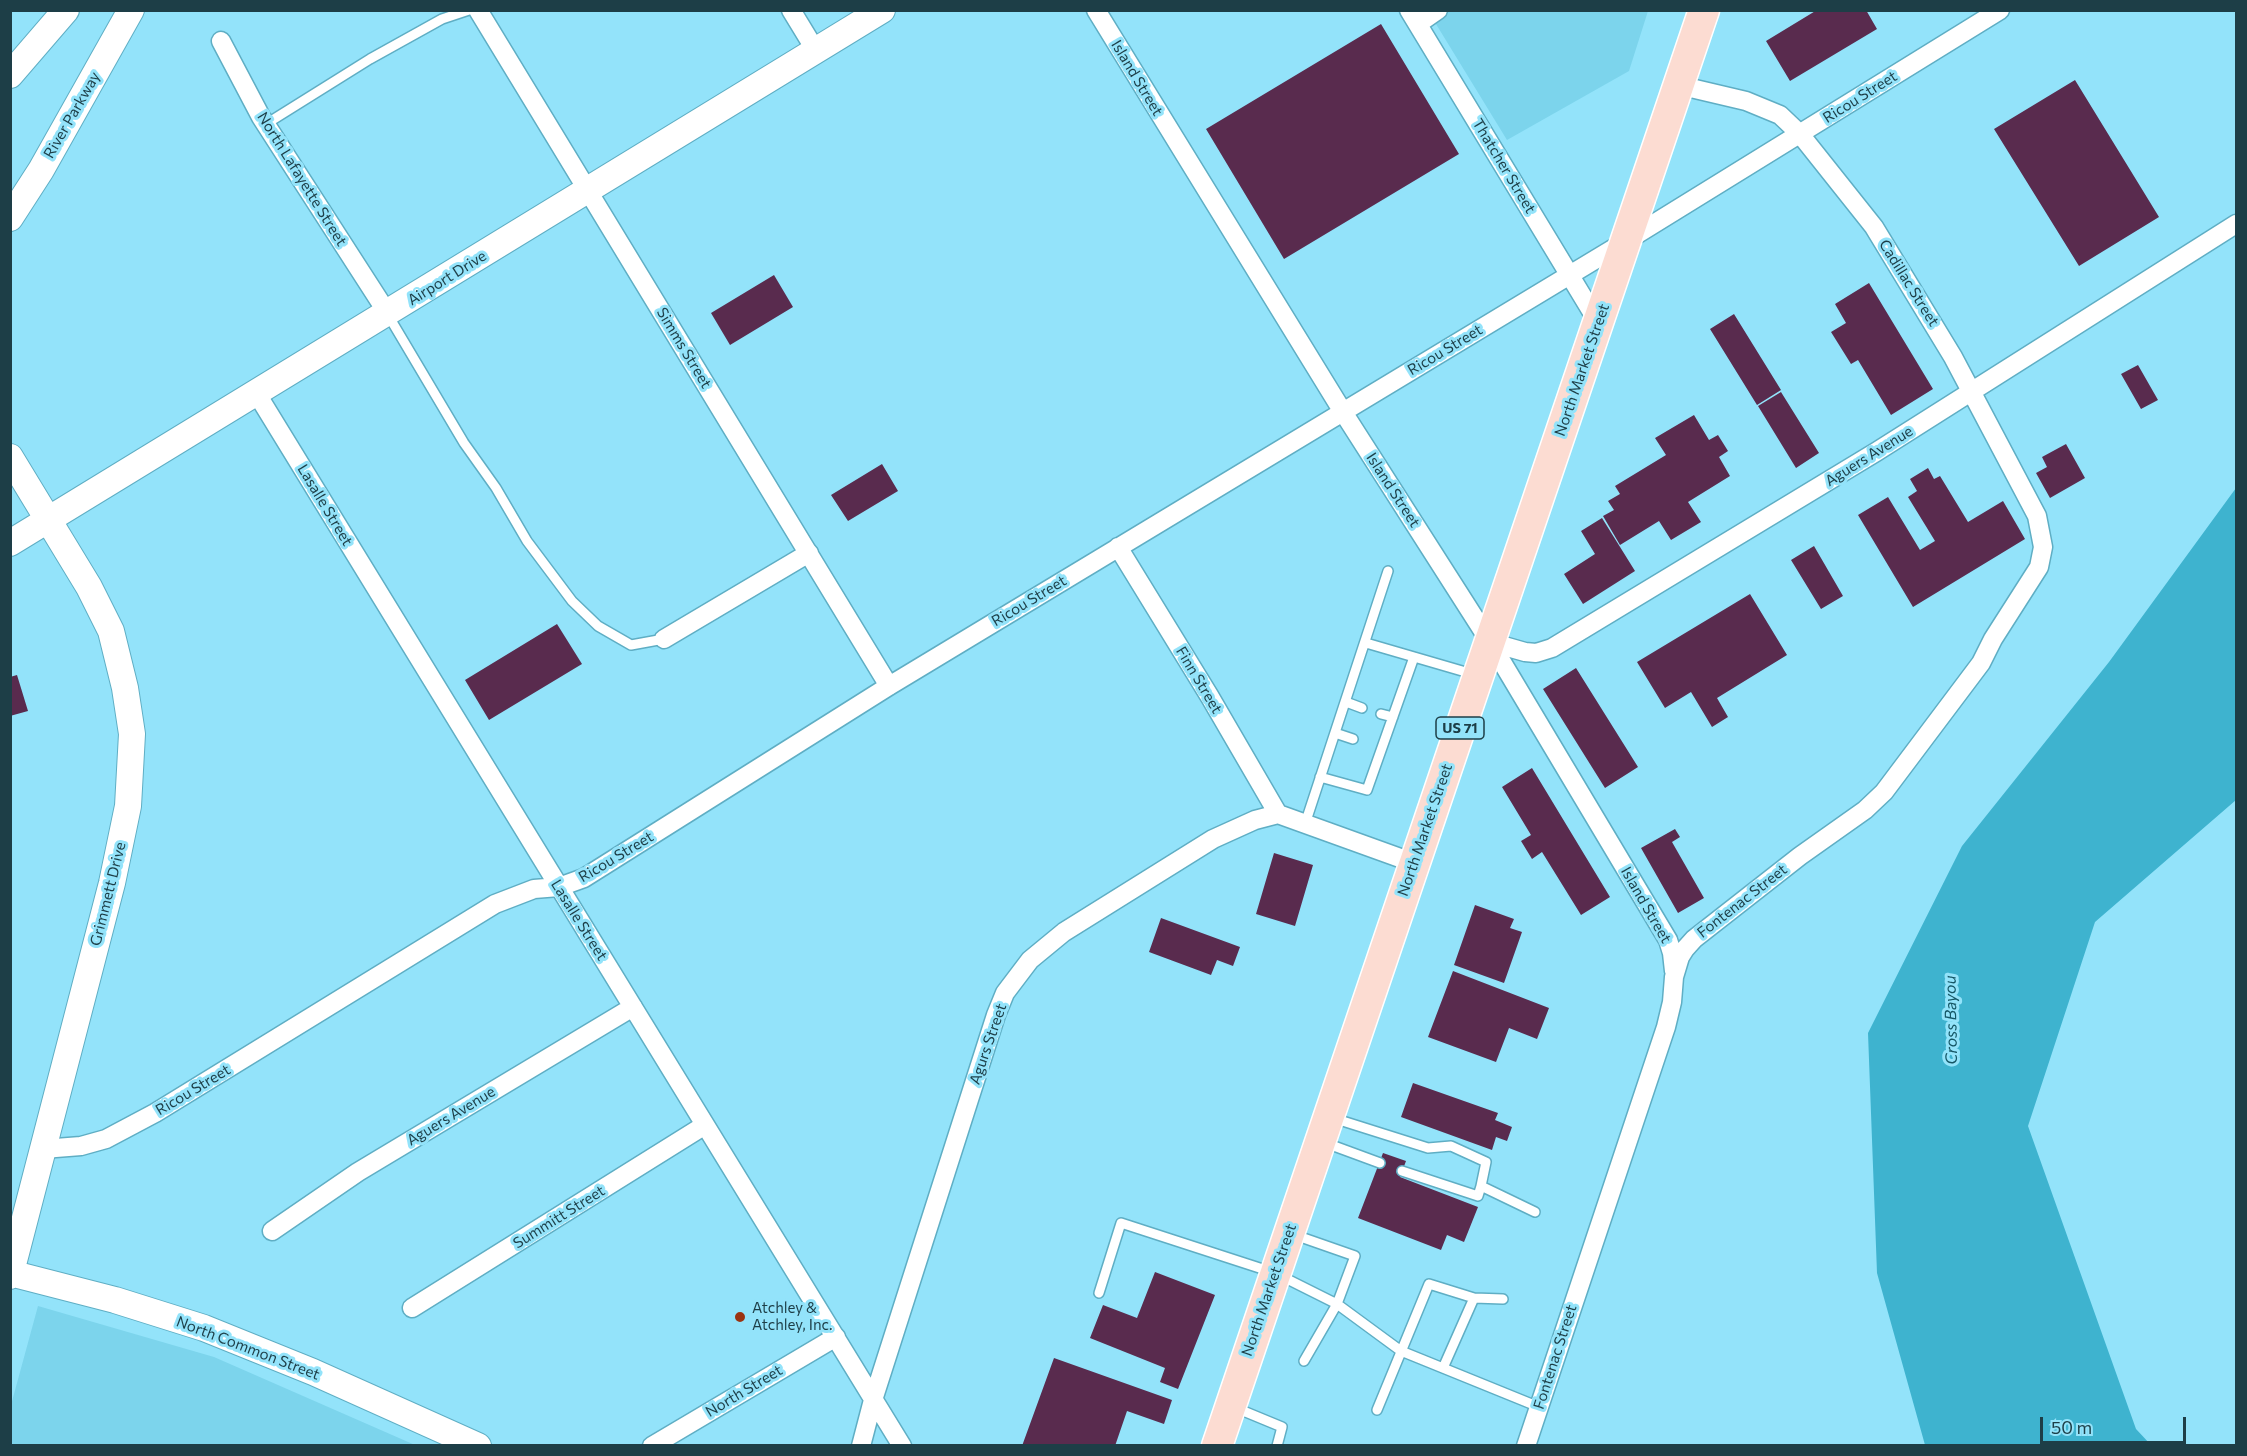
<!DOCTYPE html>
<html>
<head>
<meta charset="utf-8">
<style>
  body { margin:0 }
  #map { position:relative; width:2247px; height:1456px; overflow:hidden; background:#93e3fa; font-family:Commissioner,sans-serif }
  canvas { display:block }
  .frame { position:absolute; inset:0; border:12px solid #1d3e47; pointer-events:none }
  .scale { position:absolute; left:2040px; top:1417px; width:146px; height:27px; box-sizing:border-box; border:3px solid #1d3e47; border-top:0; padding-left:8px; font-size:18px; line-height:21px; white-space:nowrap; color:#1d3e47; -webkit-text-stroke:4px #93e3fa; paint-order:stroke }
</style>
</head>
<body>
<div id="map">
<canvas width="2247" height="1456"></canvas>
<div class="frame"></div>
<div class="scale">50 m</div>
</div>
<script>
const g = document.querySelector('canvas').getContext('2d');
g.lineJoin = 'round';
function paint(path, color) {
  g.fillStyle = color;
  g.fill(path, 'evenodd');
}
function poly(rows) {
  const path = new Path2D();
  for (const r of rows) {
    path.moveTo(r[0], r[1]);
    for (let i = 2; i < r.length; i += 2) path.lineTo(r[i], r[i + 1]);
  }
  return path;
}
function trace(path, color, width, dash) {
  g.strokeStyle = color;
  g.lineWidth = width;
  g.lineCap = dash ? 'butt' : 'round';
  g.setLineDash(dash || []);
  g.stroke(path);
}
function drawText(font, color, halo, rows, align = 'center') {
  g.font = font + ' Commissioner,sans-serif';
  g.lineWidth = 6;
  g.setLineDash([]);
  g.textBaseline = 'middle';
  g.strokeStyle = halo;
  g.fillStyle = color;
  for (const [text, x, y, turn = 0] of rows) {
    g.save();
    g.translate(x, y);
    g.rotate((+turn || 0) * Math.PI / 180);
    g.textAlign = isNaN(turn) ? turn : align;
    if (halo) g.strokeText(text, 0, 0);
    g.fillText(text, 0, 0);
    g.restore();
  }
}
const built = poly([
  [1428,11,1648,11,1629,71,1507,140],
  [38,1306,214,1357,415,1445,11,1445,11,1405]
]);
const water = poly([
  [2236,488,2236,800,2095,922,2028,1126,2136,1429,2151,1445,1925,1445,1877,1273,1868,1033,1962,846,2109,662]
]);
const building = poly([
  [1817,10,1866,10,1877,29,1790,81,1766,41],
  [1381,24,1459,154,1284,259,1206,129],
  [2075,80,2159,217,2079,266,1994,129],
  [774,275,793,307,730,345,711,313],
  [1869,283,1933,389,1891,415,1858,360,1851,364,1831,332,1846,323,1835,304],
  [1734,314,1781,390,1757,405,1710,329],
  [2138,365,2158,400,2141,409,2121,374],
  [1781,392,1819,453,1796,468,1758,406],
  [1694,415,1709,440,1718,435,1728,451,1719,457,1730,476,1688,502,1701,522,1671,540,1659,521,1620,545,1603,516,1614,510,1608,501,1620,494,1615,486,1666,455,1655,438],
  [2066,444,2085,478,2050,498,2036,473,2047,467,2042,457],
  [882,464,898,491,848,521,831,495],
  [1928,468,1934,479,1940,476,1968,522,2003,501,2025,539,1913,607,1858,515,1888,497,1920,550,1935,541,1908,497,1917,491,1910,479],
  [1602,518,1635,571,1583,604,1564,574,1595,554,1581,531],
  [1814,546,1843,596,1821,609,1791,560],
  [1750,594,1787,655,1717,698,1728,717,1712,727,1691,692,1665,708,1637,662],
  [557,624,582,664,489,720,465,680],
  [1576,668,1638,767,1605,788,1543,689],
  [17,675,28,711,10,716,10,677],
  [1532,768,1610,897,1581,915,1542,852,1532,859,1521,841,1531,835,1502,787],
  [1675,829,1680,837,1672,842,1704,898,1678,913,1641,848],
  [1274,853,1313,865,1295,926,1256,914],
  [1475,905,1514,919,1510,928,1522,932,1504,983,1454,965],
  [1161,918,1240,947,1233,966,1217,960,1211,975,1149,952],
  [1453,971,1549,1008,1537,1039,1509,1028,1496,1062,1428,1037],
  [1413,1083,1498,1113,1495,1120,1512,1127,1507,1141,1496,1137,1492,1150,1401,1117],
  [1383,1153,1406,1161,1400,1177,1478,1207,1464,1242,1447,1235,1441,1250,1358,1218],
  [1155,1272,1215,1295,1178,1389,1160,1382,1165,1368,1090,1338,1103,1305,1137,1318],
  [1054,1358,1172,1400,1164,1424,1127,1411,1115,1446,1022,1446]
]);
const lane = poly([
  [266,124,370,59,442,19,469,10],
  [388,315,464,443,496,488,527,541,572,601,598,626,631,645,664,639],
  [1366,643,1476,675],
  [1346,702,1362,708],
  [1381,714,1393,717],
  [1335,733,1353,739],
  [1320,777,1367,790,1414,657],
  [1305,824,1388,571],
  [1333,1118,1428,1148,1451,1146,1486,1162,1481,1186,1535,1212],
  [1323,1142,1380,1163],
  [1402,1171,1478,1196,1481,1186],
  [1292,1234,1355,1256,1337,1304,1304,1361],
  [1099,1293,1121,1223,1275,1273,1337,1304,1401,1351,1539,1407],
  [1474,1298,1503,1299],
  [1236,1408,1282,1427,1277,1446],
  [1377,1410,1429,1284,1474,1298,1443,1368]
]);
const street = poly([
  [478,10,889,686],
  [791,10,816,51],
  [1096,10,1343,412,1490,642,1668,940,1672,953,1674,971],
  [1409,10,1598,322],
  [1418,24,1438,10],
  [221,41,261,117,388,314],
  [257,394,902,1446],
  [1118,547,1210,697,1278,814],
  [664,639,809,553],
  [1490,642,1525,652,1536,653,1552,648,1876,452,2236,224],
  [43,1149,81,1146,106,1139,155,1113,495,904,534,889,559,887,584,878,889,686,1626,241,2000,10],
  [272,1231,358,1172,633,1007],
  [412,1308,705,1125],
  [652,1446,836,1337],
  [861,1446,873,1400,996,1015,1005,993,1030,960,1064,932,1213,839,1255,820,1278,814,1414,863],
  [1526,1446,1666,1027,1672,1002,1674,977,1680,957,1685,949,1694,939,1800,856,1865,810,1884,792,1981,663,1993,639,2039,567,2043,547,2037,516,1953,357,1874,227,1800,134,1780,115,1746,101,1678,85]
]);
const secondary = poly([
  [10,75,66,10],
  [10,218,41,170,131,10],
  [10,457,89,587,111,631,125,688,132,734,128,806,112,883,10,1276],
  [10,543,882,10],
  [10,1273,115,1300,204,1328,313,1372,478,1446]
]);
const primary = poly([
  [1217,1446,1704,10]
]);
const markers = [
  [740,1317,6,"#9a3311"]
];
const shields = [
  [1460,728,48]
];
const shieldNames = [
  ["US 71",1460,728]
];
const streetNames = [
  ["Island Street",1137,78,59],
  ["Ricou Street",1860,97,-32],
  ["River Parkway",72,115,-60],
  ["Thatcher Street",1504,166,59],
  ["North Lafayette Street",302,179,58],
  ["Airport Drive",447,278,-32],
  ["Cadillac Street",1909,283,58],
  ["Simms Street",684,348,59],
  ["Ricou Street",1445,350,-31],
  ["North Market Street",1582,370,-71],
  ["Aguers Avenue",1869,456,-32],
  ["Island Street",1393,490,57],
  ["Lasalle Street",325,505,59],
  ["Ricou Street",1029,601,-31],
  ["Finn Street",1199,680,59],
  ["North Market Street",1425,830,-71],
  ["Ricou Street",616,857,-31],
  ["Grimmett Drive",108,894,-76],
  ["Fontenac Street",1742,901,-38],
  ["Island Street",1646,905,60],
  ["Lasalle Street",579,920,58],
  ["Agurs Street",988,1044,-71],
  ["Ricou Street",193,1090,-31],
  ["Aguers Avenue",451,1116,-31],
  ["Summitt Street",559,1217,-32],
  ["North Market Street",1269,1290,-71],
  ["North Common Street",248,1348,21],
  ["Fontenac Street",1555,1357,-72],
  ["North Street",744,1391,-31]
];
const poiNames = [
  ["Atchley &",752,1308],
  ["Atchley, Inc.",752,1325]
];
const waterNames = [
  ["Cross Bayou",1951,1020,-91]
];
paint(built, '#7cd4ec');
paint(water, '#3eb3cf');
paint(building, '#592b4e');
trace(lane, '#5faec4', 12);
trace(street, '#5faec4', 21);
trace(secondary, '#5faec4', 28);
trace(primary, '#fff', 33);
trace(lane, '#fff', 9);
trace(street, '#fff', 18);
trace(secondary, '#fff', 26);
trace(primary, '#fcdcd2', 30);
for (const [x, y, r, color] of markers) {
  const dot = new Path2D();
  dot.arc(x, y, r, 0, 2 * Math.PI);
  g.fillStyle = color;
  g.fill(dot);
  trace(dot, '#93e3fa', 2);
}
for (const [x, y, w] of shields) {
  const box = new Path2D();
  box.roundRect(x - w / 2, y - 11, w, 22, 4.5);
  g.fillStyle = '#93e3fa';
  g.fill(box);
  trace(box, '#1d3e47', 1.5);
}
drawText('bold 14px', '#1d3e47', null, shieldNames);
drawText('15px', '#1d3e47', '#93e3fa', streetNames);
drawText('15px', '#1d3e47', '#93e3fa', poiNames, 'left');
drawText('italic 16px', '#155665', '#93e3fa', waterNames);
</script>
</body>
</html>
